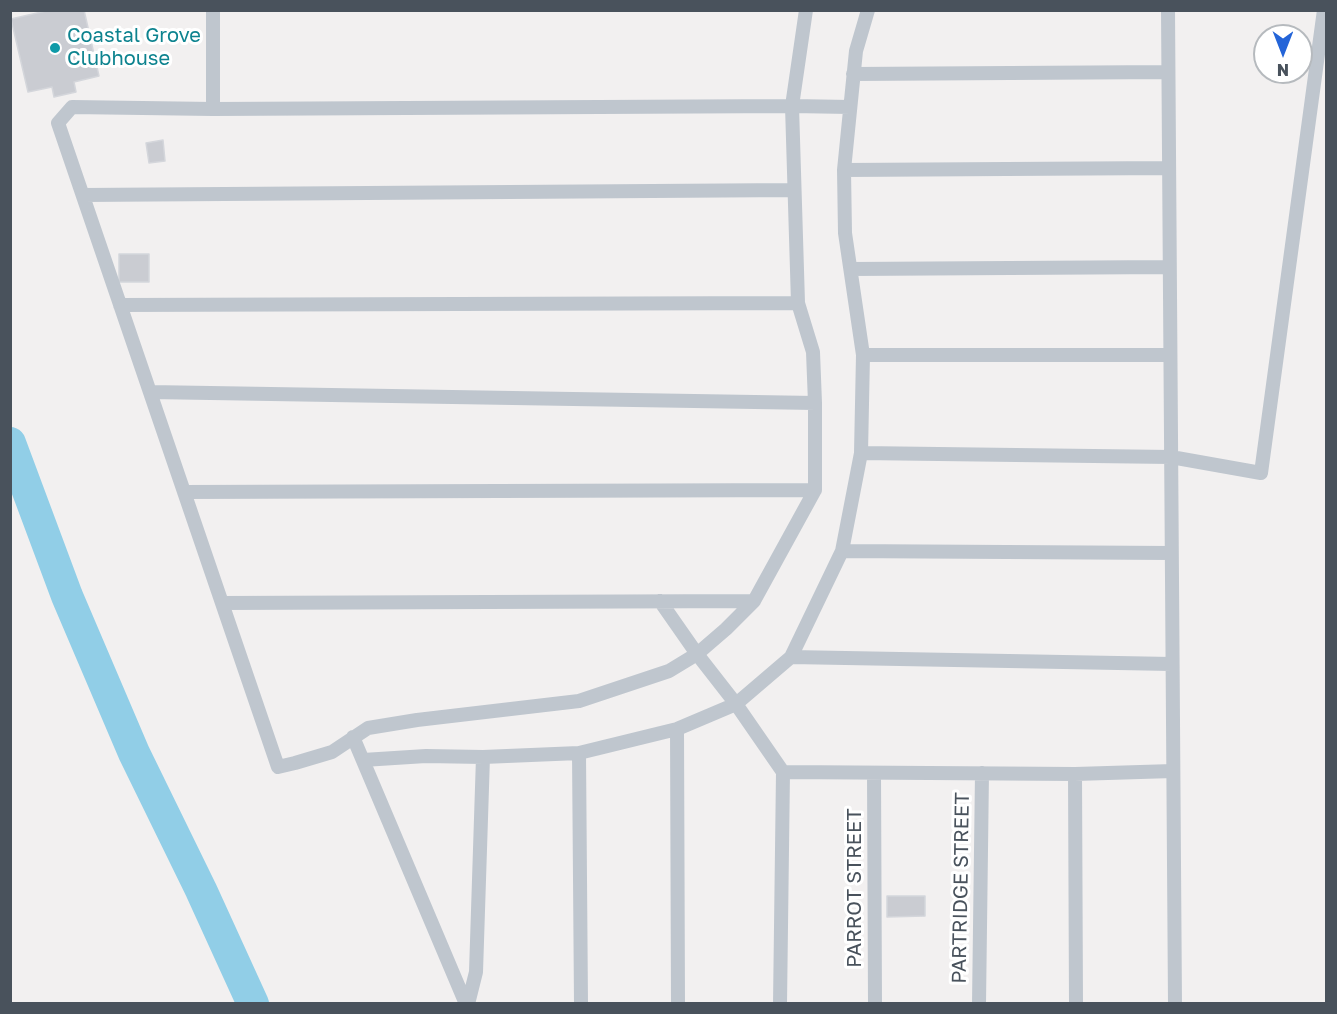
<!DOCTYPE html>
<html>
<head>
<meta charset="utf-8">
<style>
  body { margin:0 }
  #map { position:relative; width:1337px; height:1014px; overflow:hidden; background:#f2f0f0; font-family:"Golos Text",sans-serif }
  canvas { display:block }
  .frame { position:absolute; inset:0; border:12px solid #49525c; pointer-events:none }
  .north { position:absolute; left:1253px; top:24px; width:60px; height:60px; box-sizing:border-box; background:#fff; border:2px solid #b6babe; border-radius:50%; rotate:180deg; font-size:16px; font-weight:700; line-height:24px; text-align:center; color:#49525c }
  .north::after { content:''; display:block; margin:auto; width:21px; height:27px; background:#2464d8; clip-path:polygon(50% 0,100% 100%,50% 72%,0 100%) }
</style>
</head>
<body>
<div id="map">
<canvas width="1337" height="1014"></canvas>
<div class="frame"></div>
<div class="north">N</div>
</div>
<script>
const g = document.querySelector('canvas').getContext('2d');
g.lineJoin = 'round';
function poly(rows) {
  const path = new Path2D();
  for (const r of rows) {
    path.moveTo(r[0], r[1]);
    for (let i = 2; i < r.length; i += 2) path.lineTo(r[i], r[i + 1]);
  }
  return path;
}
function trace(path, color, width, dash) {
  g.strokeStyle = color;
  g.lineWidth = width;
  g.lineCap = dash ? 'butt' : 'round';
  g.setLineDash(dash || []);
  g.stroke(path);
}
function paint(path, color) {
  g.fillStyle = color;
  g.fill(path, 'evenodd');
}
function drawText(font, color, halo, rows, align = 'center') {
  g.font = font + ' "Golos Text",sans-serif';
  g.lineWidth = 6;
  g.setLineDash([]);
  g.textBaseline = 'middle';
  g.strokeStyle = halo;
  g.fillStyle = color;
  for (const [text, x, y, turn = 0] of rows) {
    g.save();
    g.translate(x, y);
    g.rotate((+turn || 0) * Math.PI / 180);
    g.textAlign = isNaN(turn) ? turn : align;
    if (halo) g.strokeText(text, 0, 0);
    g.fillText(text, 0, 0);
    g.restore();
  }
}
const river = poly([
  [10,443,67,596,134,753,201,890,253,1004]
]);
const building = poly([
  [50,10,84,10,99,76,74,82,76,92,54,97,52,87,28,92,11,19,50,10],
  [163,140,165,161,149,163,146,143,163,140],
  [119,254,149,254,149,282,119,282,119,254],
  [887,896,925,896,925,916,887,917,887,896]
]);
const street = poly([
  [213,10,213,109],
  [806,10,792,106,798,303,813,352,815,403,815,490,754,601,726,629,697,654,669,671,579,701,417,720,368,728,332,752,295,763,278,767,58,123,72,107,213,109,792,106,850,107],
  [1168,10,1175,1004],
  [853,74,1168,72],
  [844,170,1169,168],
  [83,195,794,190],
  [851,269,1169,267],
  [120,305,798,303],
  [863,355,1170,355],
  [150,392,815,403],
  [861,453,1171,457,1261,473,1324,10],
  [184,492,815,490],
  [842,551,1171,553],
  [660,601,697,654,736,704,783,772,1075,774,1173,771],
  [222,603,754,601],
  [791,657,1172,664],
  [677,729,678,1004],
  [353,737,466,1004],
  [579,753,581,1004],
  [363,760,426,756,483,757,579,753,677,729,736,704,791,657,842,551,861,453,863,355,845,233,844,170,856,51,868,10],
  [874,773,875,1004],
  [1075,774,1076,1004],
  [468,1004,476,972,483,757],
  [780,1004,783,772],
  [979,1004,982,773]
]);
const markers = [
  [55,48,6,"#0f9aa8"]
];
const cultureNames = [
  ["Coastal Grove",67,36],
  ["Clubhouse",67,59]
];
const streetNames = [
  ["PARROT STREET",855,888,-90],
  ["PARTRIDGE STREET",961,888,-89]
];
trace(river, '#91cee7', 32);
paint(building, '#caccd2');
trace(building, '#d4d6db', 1.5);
trace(street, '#bfc6ce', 14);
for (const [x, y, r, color] of markers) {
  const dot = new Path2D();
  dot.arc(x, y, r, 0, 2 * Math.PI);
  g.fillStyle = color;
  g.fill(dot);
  trace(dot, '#fff', 2);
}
drawText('20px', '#0d838f', '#fff', cultureNames, 'left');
drawText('20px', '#49525c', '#fff', streetNames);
</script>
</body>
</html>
